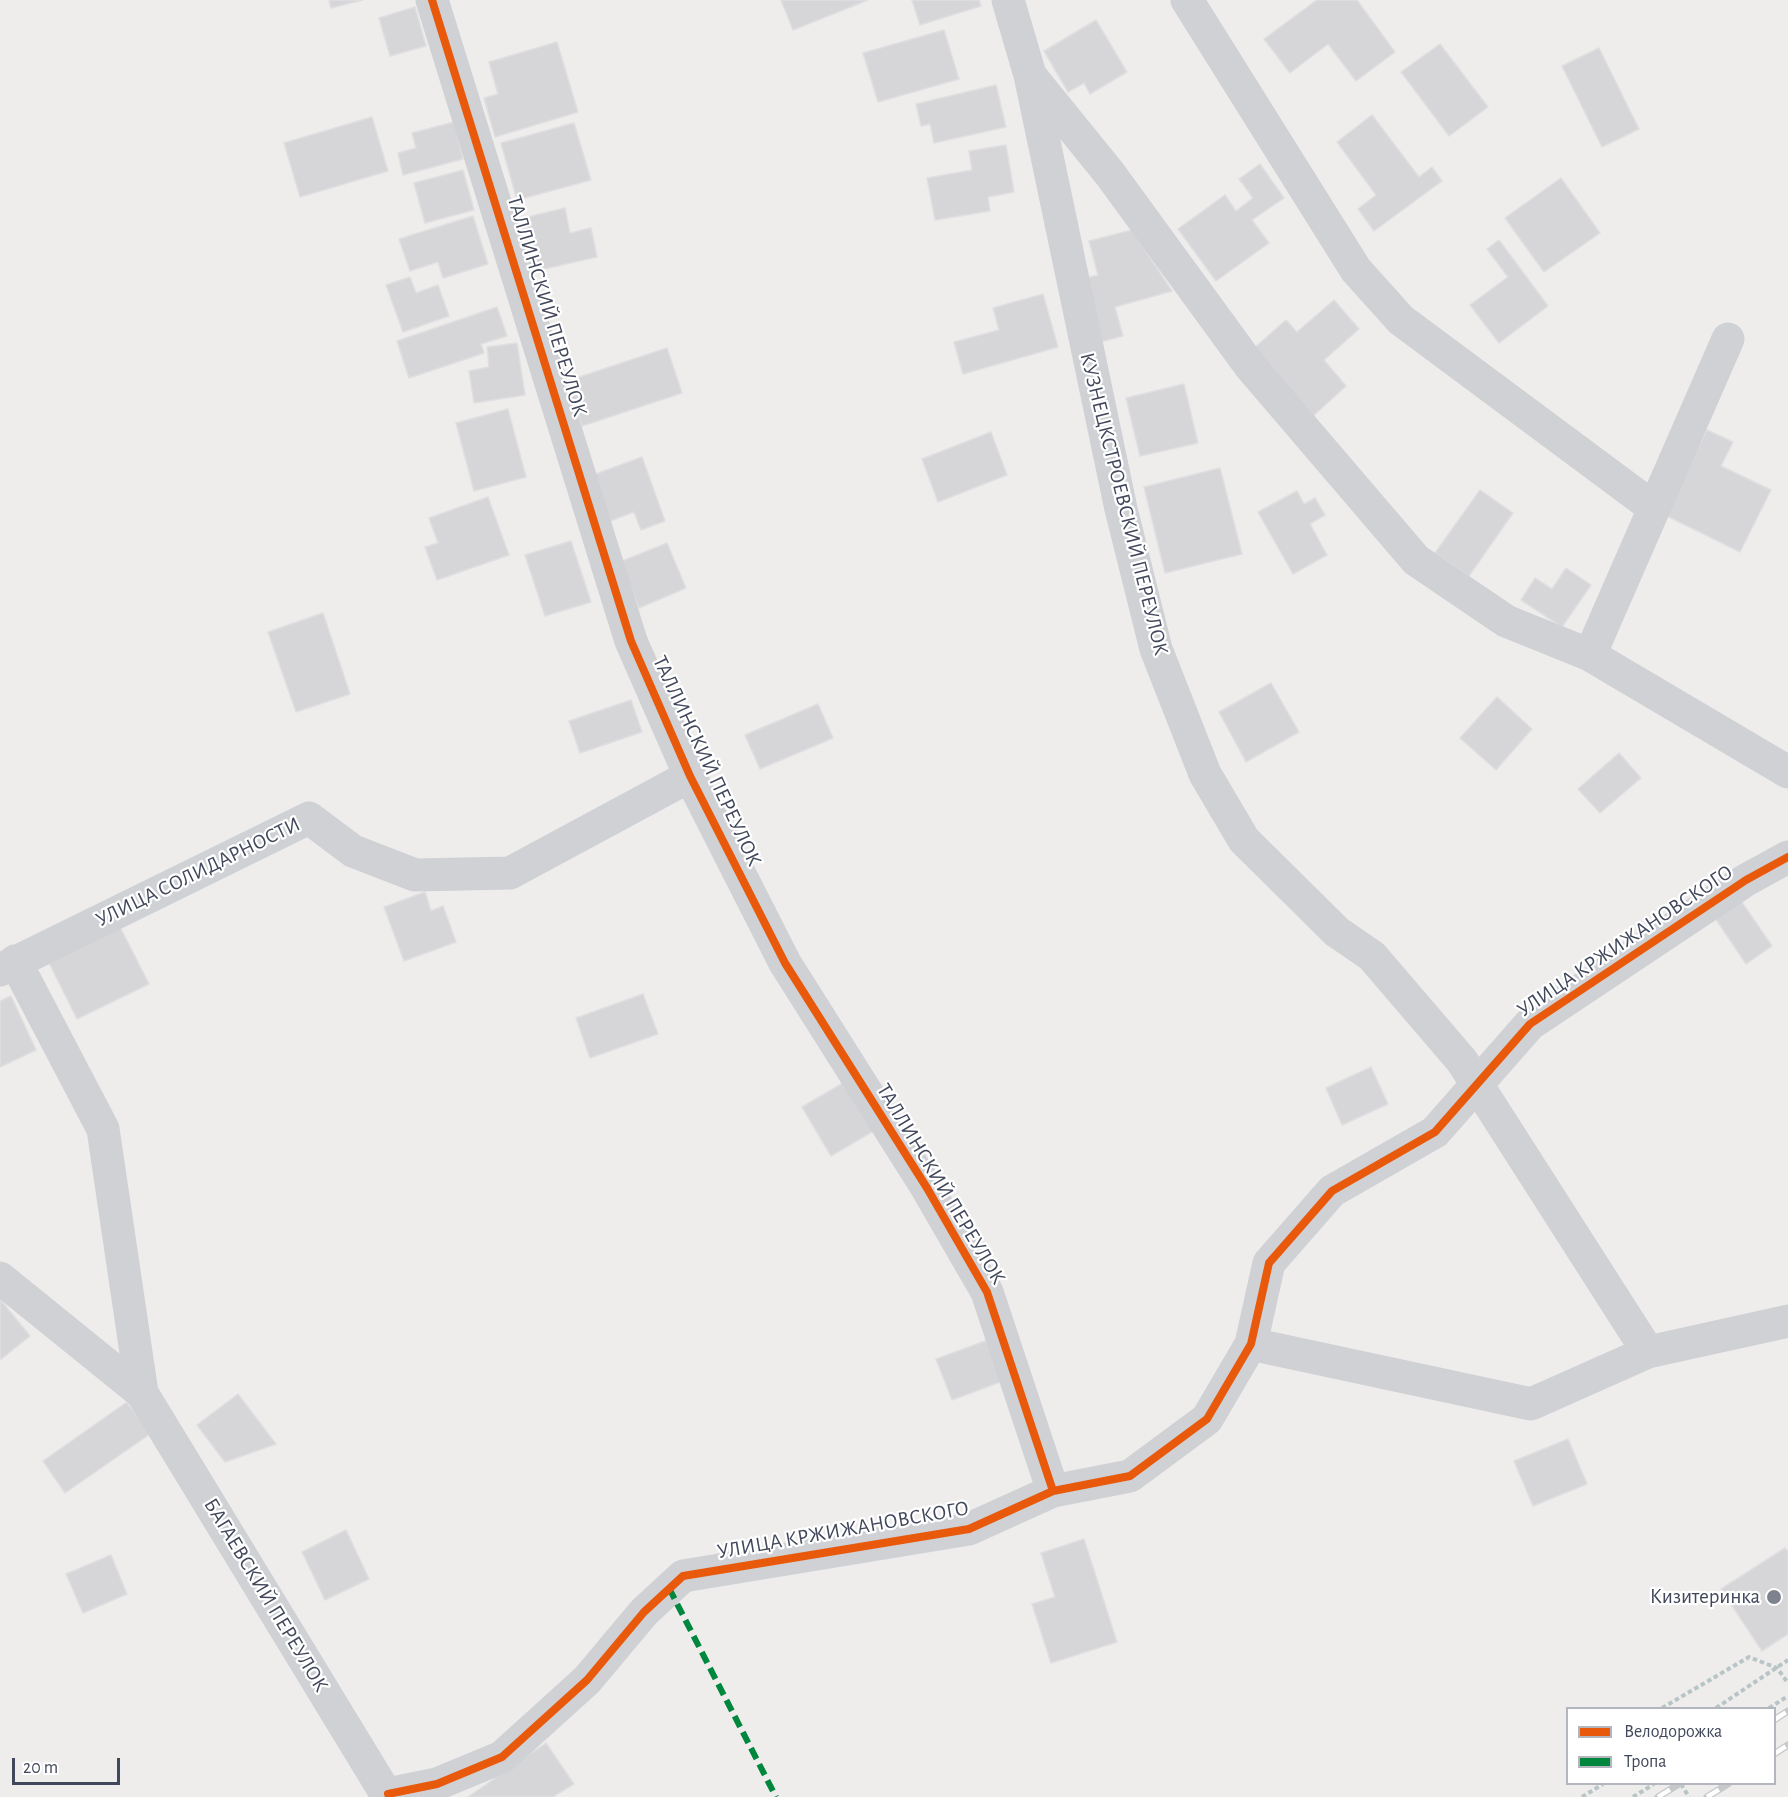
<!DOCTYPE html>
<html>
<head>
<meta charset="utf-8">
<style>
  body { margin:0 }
  #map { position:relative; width:1788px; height:1797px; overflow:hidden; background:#eeedec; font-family:"Alegreya Sans",sans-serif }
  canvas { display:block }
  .legend { position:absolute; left:1566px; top:1707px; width:210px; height:78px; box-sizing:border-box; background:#fff; border:2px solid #b3b6bd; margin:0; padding:8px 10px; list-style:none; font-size:18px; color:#42485b }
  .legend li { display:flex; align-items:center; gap:12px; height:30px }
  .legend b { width:30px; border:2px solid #b3b6bd }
  .scale { position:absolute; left:12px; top:1758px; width:108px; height:27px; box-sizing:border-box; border:3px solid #42485b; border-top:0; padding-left:8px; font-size:18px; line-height:21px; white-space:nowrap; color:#42485b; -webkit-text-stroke:4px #fff; paint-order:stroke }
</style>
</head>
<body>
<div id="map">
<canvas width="1788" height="1797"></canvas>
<ul class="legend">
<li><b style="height:8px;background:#e8590c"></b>Велодорожка</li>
<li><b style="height:8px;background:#00873e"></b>Тропа</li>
</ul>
<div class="scale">20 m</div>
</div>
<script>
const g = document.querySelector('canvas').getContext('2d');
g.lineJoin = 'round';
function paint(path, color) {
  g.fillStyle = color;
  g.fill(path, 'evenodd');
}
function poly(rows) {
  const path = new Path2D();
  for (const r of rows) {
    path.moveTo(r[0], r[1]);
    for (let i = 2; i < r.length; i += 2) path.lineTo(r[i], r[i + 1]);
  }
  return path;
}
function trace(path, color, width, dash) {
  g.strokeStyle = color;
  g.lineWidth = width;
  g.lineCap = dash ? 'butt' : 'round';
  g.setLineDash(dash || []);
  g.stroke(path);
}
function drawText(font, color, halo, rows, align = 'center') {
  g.font = font + ' "Alegreya Sans",sans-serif';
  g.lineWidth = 4.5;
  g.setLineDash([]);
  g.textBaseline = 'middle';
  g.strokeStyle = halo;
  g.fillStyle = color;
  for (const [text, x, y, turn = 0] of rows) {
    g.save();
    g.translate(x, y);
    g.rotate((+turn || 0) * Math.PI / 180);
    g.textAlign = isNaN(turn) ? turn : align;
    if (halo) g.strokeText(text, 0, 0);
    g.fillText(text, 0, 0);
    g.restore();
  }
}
const building = poly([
  [329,0,363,0,331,8,329,0],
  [781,0,868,0,793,30,781,0],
  [912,0,979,0,981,6,920,25,912,0],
  [1317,0,1357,0,1395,52,1356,81,1328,44,1290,73,1264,39,1317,0],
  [415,7,426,46,390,56,379,18,415,7],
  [1096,20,1127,72,1090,94,1084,83,1068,92,1044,51,1096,20],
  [944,30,959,79,878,102,863,53,944,30],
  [557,42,578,112,495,137,484,98,498,94,489,62,557,42],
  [1440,44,1488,107,1449,136,1401,72,1440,44],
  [1599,48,1639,129,1602,147,1562,66,1599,48],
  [996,85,1006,127,934,143,930,124,921,126,916,104,996,85],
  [1372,115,1419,177,1432,167,1442,181,1374,231,1358,209,1376,195,1337,142,1372,115],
  [372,117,388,171,300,197,284,143,372,117],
  [454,122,463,159,403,175,398,153,416,148,412,133,454,122],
  [574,123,591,180,517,200,501,143,574,123],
  [1006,145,1014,192,988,197,990,211,935,220,927,178,972,170,969,151,1006,145],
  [1260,164,1284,198,1252,220,1269,243,1216,281,1178,229,1225,195,1236,211,1253,198,1239,179,1260,164],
  [463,170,474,210,425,223,414,183,463,170],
  [1561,178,1600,233,1544,272,1505,218,1561,178],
  [565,208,570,233,591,228,597,257,531,272,519,219,565,208],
  [473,216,488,264,443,278,438,262,410,271,399,239,473,216],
  [1132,230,1172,291,1115,307,1123,336,1100,342,1083,279,1098,275,1089,241,1132,230],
  [1499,240,1548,306,1499,343,1470,305,1508,277,1487,249,1499,240],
  [410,277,416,293,438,285,449,316,403,332,386,285,410,277],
  [1043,294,1058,347,963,374,954,342,999,330,993,308,1043,294],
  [1334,300,1359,329,1324,360,1346,386,1312,417,1252,350,1286,320,1297,332,1334,300],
  [497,307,507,336,481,344,484,353,409,378,397,341,497,307],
  [517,343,525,395,474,403,469,371,489,367,487,347,517,343],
  [667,348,682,393,582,426,567,381,667,348],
  [1184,384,1198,443,1140,456,1126,398,1184,384],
  [508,409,526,477,474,491,456,423,508,409],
  [1707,430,1733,442,1721,466,1771,490,1740,552,1665,515,1707,430],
  [991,432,1007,475,938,502,922,459,991,432],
  [642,457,665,521,641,530,634,512,610,521,593,475,642,457],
  [1220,468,1242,554,1165,573,1144,487,1220,468],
  [1480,490,1513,513,1469,576,1435,553,1480,490],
  [1297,491,1304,504,1315,498,1325,515,1310,524,1327,555,1293,574,1258,512,1297,491],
  [488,497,509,555,437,580,425,547,438,543,429,518,488,497],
  [571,541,591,602,545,616,525,555,571,541],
  [667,543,686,588,639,608,620,562,667,543],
  [1566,568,1591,585,1562,627,1521,600,1535,578,1552,589,1566,568],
  [323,613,350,694,296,712,268,632,323,613],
  [1271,683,1299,732,1246,762,1219,712,1271,683],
  [1497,697,1532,729,1496,770,1460,738,1497,697],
  [631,700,642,732,580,753,569,721,631,700],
  [818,704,833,738,760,769,745,735,818,704],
  [1619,753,1641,778,1600,813,1578,789,1619,753],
  [425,892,431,911,443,906,456,942,404,961,384,907,425,892],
  [1737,895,1772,946,1746,964,1711,912,1737,895],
  [118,923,149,984,77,1019,47,959,118,923],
  [643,994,658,1034,590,1058,576,1018,643,994],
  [11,996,36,1050,0,1067,0,1001,11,996],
  [1371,1067,1388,1104,1342,1125,1326,1088,1371,1067],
  [848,1080,877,1129,831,1156,802,1107,848,1080],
  [0,1299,30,1336,0,1360,0,1299],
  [988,1340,1003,1381,952,1400,936,1359,988,1340],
  [238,1394,276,1444,225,1462,197,1425,238,1394],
  [127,1402,150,1434,65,1493,43,1461,127,1402],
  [1568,1439,1587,1484,1533,1506,1514,1461,1568,1439],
  [346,1530,369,1579,325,1600,302,1552,346,1530],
  [1084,1539,1117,1642,1051,1663,1032,1604,1055,1597,1041,1553,1084,1539],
  [1785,1548,1788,1552,1788,1634,1762,1651,1721,1589,1785,1548],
  [111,1555,127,1594,83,1613,66,1574,111,1555],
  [546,1743,574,1784,553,1797,468,1797,546,1743]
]);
const path = poly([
  [1662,1708,1749,1657,1777,1668,1788,1683],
  [1716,1708,1788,1660],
  [1769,1708,1788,1696],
  [1681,1784,1689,1797],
  [1582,1797,1603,1784],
  [1633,1797,1654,1784]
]);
const minor = poly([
  [432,0,631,641,690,776,785,963,927,1188,987,1292,1053,1491],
  [1008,0,1030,75,1121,509,1156,649,1205,774,1244,840,1337,932,1372,956,1462,1061,1648,1352],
  [1187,0,1356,270,1401,320,1654,508],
  [1033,79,1110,174,1250,366,1416,560,1506,621,1590,655,1788,772],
  [1590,655,1728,339],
  [15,961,103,1129,142,1393],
  [0,970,309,818,353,851,415,875,510,873,690,776],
  [0,1278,142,1393,388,1797],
  [1251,1344,1531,1404,1648,1352,1788,1321],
  [388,1794,437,1784,502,1757,587,1680,644,1612,683,1576,969,1529,1053,1491,1130,1476,1207,1419,1251,1344,1269,1263,1332,1191,1435,1132,1530,1024,1746,880,1788,857]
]);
const rail = poly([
  [1774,1720,1788,1711],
  [1774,1754,1788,1745],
  [1658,1797,1679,1784],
  [1707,1797,1728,1784]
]);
const quiet = poly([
  [669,1588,776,1797]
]);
const cycleway = poly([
  [432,0,631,641,690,776,785,963,927,1188,987,1292,1053,1491],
  [388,1794,437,1784,502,1757,587,1680,644,1612,683,1576,969,1529,1053,1491,1130,1476,1207,1419,1251,1344,1269,1263,1332,1191,1435,1132,1530,1024,1746,880,1788,857]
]);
const markers = [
  [1774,1597,8,"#7e828e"]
];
const streetNames = [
  ["ТАЛЛИНСКИЙ ПЕРЕУЛОК",547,306,73],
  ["КУЗНЕЦКСТРОЕВСКИЙ ПЕРЕУЛОК",1124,504,76],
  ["ТАЛЛИНСКИЙ ПЕРЕУЛОК",707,761,65],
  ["УЛИЦА СОЛИДАРНОСТИ",198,872,-26],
  ["УЛИЦА КРЖИЖАНОВСКОГО",1625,941,-34],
  ["ТАЛЛИНСКИЙ ПЕРЕУЛОК",941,1184,59],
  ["УЛИЦА КРЖИЖАНОВСКОГО",843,1530,-10],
  ["БАГАЕВСКИЙ ПЕРЕУЛОК",266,1595,59]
];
const poiNames = [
  ["Кизитеринка",1760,1597]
];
paint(building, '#d6d6d9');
trace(building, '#dfdee0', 1.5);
trace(path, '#b8c5c6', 4, [4.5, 3]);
trace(minor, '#cfd1d5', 33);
trace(rail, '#c7c8cb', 7);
trace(rail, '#fff', 4.5, [14]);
trace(quiet, '#00873e', 6, [12, 6]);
trace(cycleway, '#e8590c', 8);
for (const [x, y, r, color] of markers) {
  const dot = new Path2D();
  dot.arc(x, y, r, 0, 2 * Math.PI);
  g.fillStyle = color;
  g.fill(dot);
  trace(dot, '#fff', 2);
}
drawText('21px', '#42485b', '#fff', streetNames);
drawText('21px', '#42485b', '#fff', poiNames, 'right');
</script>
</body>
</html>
